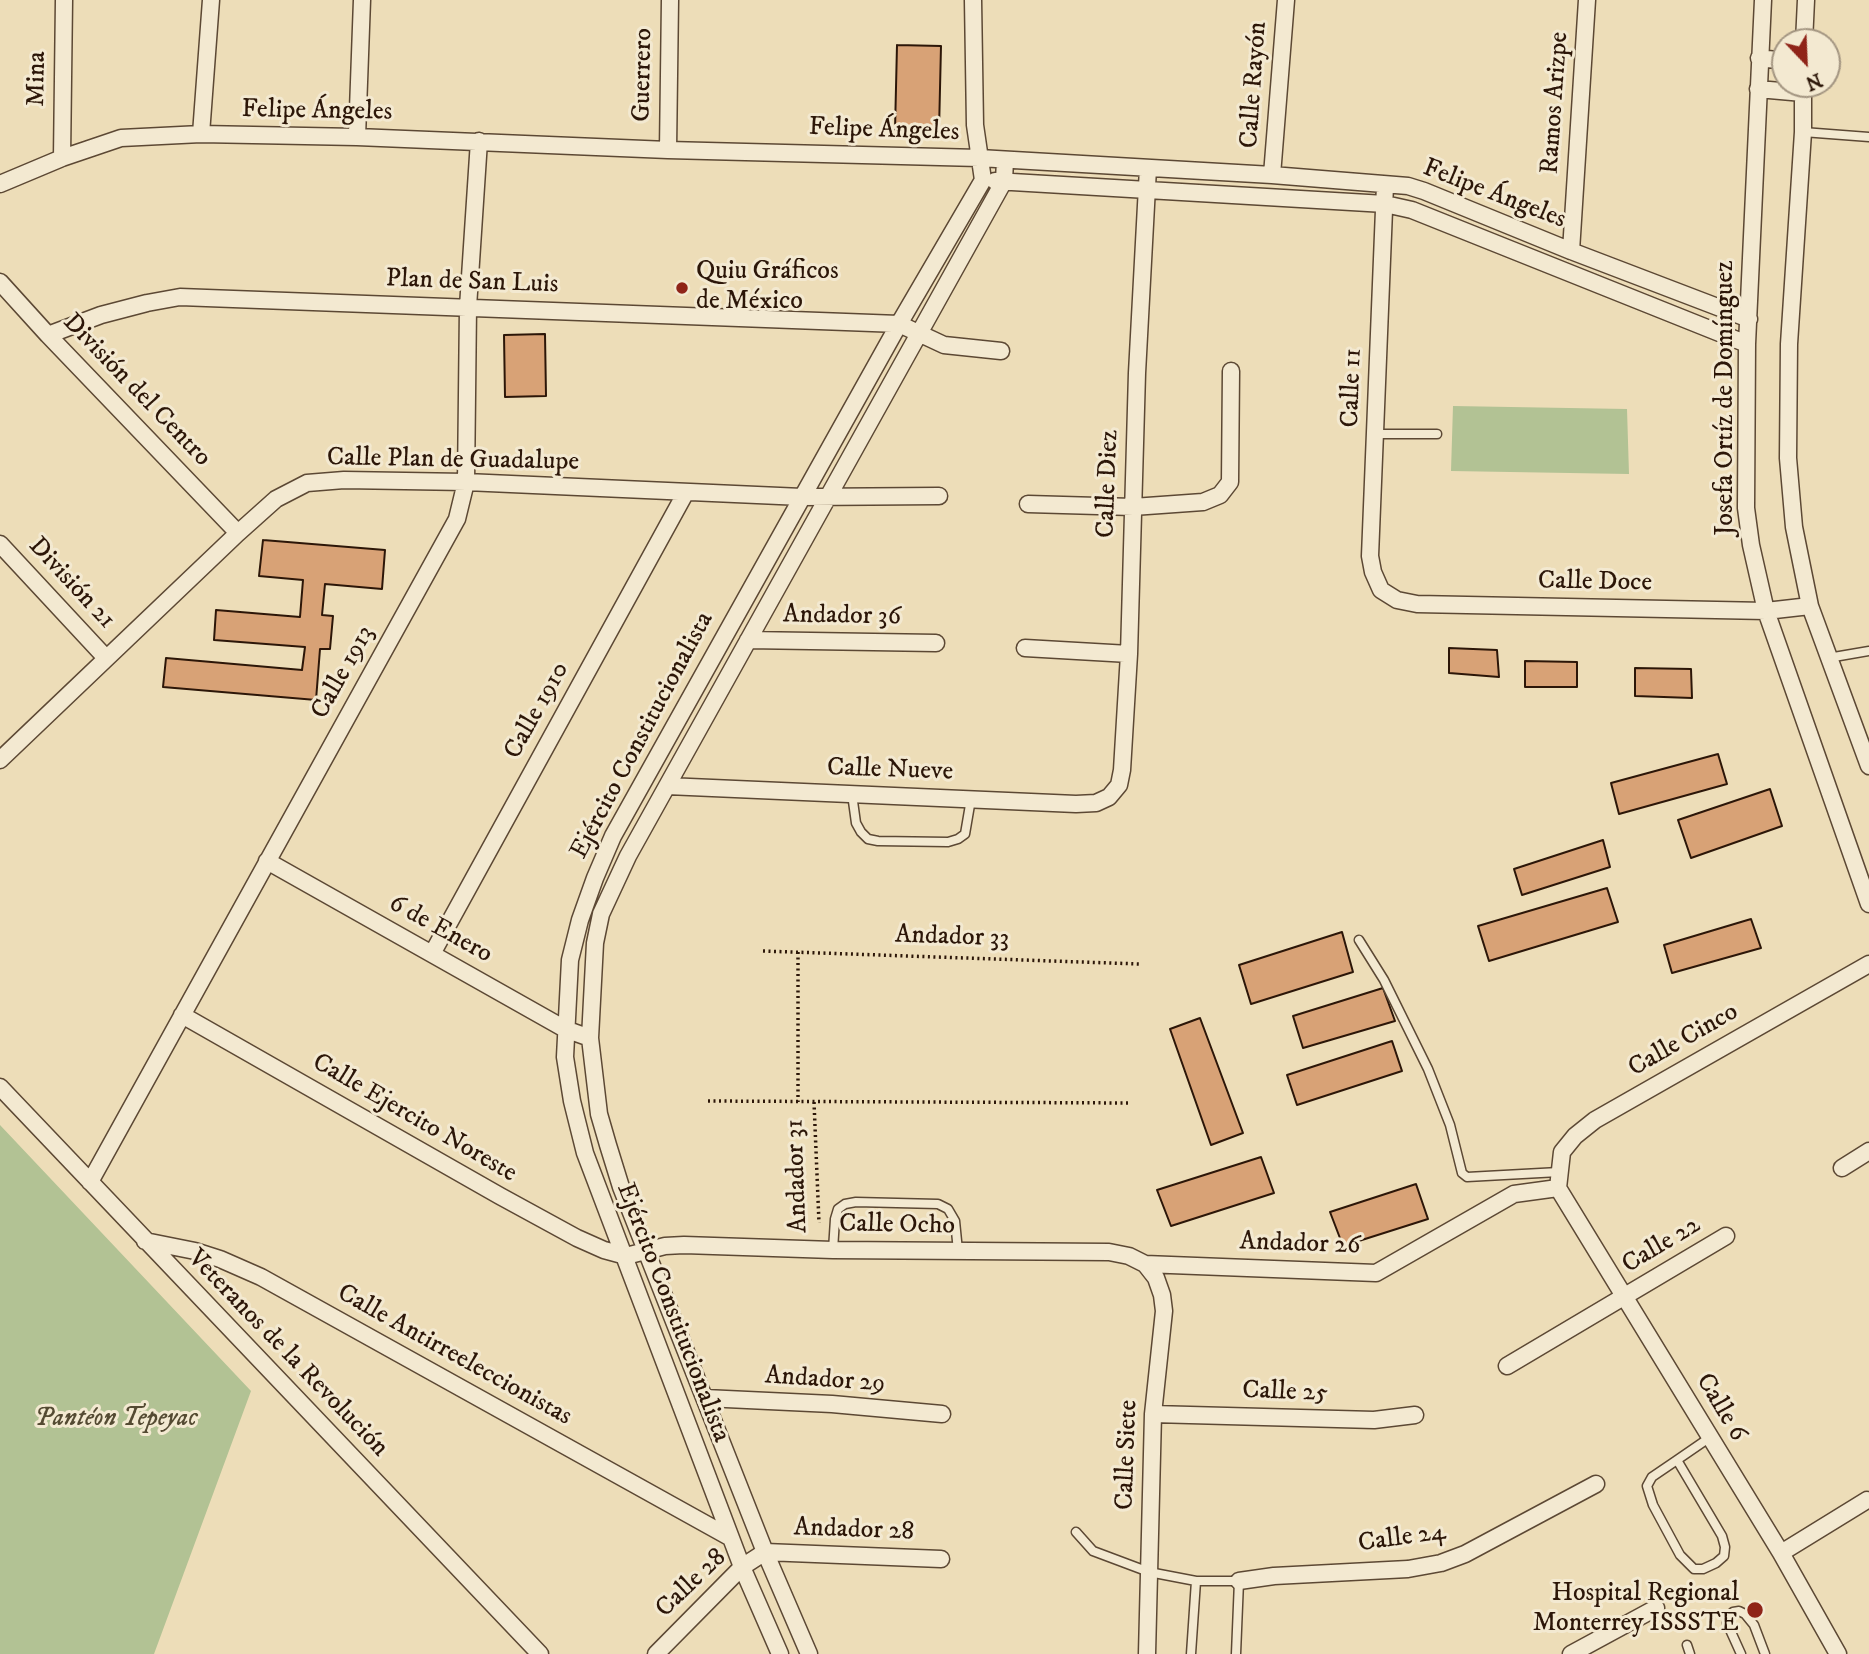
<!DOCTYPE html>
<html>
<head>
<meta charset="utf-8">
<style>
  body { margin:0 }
  #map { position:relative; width:1869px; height:1654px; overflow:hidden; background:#edddb8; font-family:"IM FELL DW Pica",serif }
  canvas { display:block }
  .north { position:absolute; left:1771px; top:28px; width:70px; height:70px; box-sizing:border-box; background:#f3e9d1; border:2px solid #a39581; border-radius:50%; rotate:157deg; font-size:19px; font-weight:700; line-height:28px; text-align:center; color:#2c1608 }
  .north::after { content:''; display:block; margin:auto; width:24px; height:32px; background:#8f2418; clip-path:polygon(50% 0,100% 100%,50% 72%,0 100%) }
</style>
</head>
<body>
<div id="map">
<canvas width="1869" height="1654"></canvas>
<div class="north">N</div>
</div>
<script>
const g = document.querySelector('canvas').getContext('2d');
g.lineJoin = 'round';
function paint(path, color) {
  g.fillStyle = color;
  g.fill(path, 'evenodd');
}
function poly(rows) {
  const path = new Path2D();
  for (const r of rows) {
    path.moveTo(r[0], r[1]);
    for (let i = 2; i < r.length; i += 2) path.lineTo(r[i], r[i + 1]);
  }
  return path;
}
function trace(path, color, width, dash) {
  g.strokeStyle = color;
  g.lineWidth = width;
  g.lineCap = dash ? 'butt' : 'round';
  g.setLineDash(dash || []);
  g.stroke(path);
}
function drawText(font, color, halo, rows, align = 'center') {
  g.font = font + ' "IM FELL DW Pica",serif';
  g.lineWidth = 6;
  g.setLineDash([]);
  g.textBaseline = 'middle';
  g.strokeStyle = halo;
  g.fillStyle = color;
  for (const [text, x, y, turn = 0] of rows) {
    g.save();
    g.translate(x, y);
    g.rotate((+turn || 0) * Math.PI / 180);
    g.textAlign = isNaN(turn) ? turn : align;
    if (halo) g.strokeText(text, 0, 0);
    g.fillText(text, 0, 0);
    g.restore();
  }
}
const green = poly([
  [1453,406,1627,409,1629,474,1451,471],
  [0,1125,251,1391,154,1654,0,1654]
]);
const building = poly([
  [897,45,941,46,939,131,895,130,897,45],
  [545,334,546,396,505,397,504,335,545,334],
  [263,540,385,550,382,589,325,584,322,615,333,616,330,649,320,649,316,700,163,687,166,658,302,670,305,647,214,640,216,610,300,617,303,580,259,576,263,540],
  [1449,648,1497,650,1499,677,1449,673,1449,648],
  [1525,661,1577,662,1577,687,1525,687,1525,661],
  [1635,668,1691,669,1692,698,1635,696,1635,668],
  [1718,754,1727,784,1619,814,1611,783,1718,754],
  [1770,789,1782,826,1691,858,1678,820,1770,789],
  [1603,840,1610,867,1522,895,1514,869,1603,840],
  [1607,888,1618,922,1489,961,1478,926,1607,888],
  [1751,919,1761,948,1672,973,1664,945,1751,919],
  [1342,932,1353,972,1251,1004,1239,965,1342,932],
  [1383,988,1395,1021,1303,1048,1293,1016,1383,988],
  [1200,1018,1243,1133,1211,1145,1170,1029,1200,1018],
  [1392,1041,1402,1071,1297,1105,1287,1075,1392,1041],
  [1261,1157,1274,1193,1171,1226,1157,1190,1261,1157],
  [1416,1184,1428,1219,1343,1246,1330,1212,1416,1184]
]);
const path = poly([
  [763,951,1139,964],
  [798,952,798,1102],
  [708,1101,1128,1103],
  [814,1102,819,1223]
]);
const lane = poly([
  [1803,132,1869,137],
  [1376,434,1437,434],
  [1828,658,1869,651],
  [852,794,856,823,861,832,868,839,878,841,948,842,958,839,965,834,971,799],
  [1359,940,1384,980,1428,1069,1450,1125,1462,1173,1467,1177,1559,1172],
  [833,1250,835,1219,838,1209,845,1204,856,1202,938,1204,948,1209,955,1221,958,1251],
  [1677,1460,1722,1536,1725,1547,1724,1556,1716,1563,1703,1569,1694,1569,1680,1555,1653,1505,1647,1486,1652,1477,1677,1460,1709,1438],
  [1076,1532,1093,1551,1149,1572,1196,1581,1239,1581,1236,1654],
  [1687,1645,1690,1654],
  [1191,1654,1196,1581],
  [1741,1654,1727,1623,1729,1616,1733,1612,1739,1611,1745,1614,1754,1625,1765,1654]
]);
const street = poly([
  [1763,0,1747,344,1746,508,1751,545,1766,611,1869,904],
  [1804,42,1806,0],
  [1759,58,1785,61],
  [1803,84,1803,132,1789,344,1788,458,1794,527,1810,606,1869,766],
  [1758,89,1803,93],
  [201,134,211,0],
  [357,137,362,0],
  [668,150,670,0],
  [62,158,64,0],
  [1272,175,1286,0],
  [995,181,1385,204,1412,210,1747,344],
  [0,184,62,158,121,138,201,134,357,137,668,150,979,158,1272,175,1408,186,1424,191,1571,251,1749,319],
  [1385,185,1370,556,1373,572,1381,590,1397,600,1417,604,1766,611,1810,606],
  [1571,251,1587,0],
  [0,282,48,335,238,533],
  [48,335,101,315,147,303,180,297,899,324,944,345,1001,351],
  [1028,504,1133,507,1203,502,1220,495,1230,482,1231,371],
  [0,544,106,658],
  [748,640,936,643],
  [1025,648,1129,654],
  [0,760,238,533,276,499,307,483,344,480,466,482,802,497,939,496],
  [667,786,1076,804,1096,803,1109,797,1119,785,1122,770,1129,654,1137,373,1148,168],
  [267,861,565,1029,590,1038],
  [432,954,686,492],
  [182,1015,500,1196,577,1238,604,1250,626,1256,665,1246,684,1245,833,1250,1109,1252,1129,1256,1145,1264,1376,1273,1514,1194,1558,1188],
  [0,1087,540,1654],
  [1842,1168,1869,1151],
  [90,1182,457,519,466,482,468,307,479,141],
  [1558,1188,1781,1553,1838,1654],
  [1558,1188,1562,1152,1575,1136,1595,1120,1869,964],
  [145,1241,195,1251,220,1259,261,1277,731,1538],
  [1145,1264,1156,1278,1162,1295,1164,1311,1153,1414,1147,1654],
  [1507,1366,1726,1236],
  [705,1398,832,1404,942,1414],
  [1153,1414,1374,1420,1415,1415],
  [1781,1553,1867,1500],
  [1239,1581,1274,1576,1408,1569,1441,1563,1465,1554,1596,1484],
  [656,1654,742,1567,765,1552,941,1559],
  [780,1654,742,1567,585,1153,572,1101,565,1057,570,960,580,920,595,878,613,836,899,324,983,180,975,125,973,0],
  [809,1654,765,1552,621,1187,608,1145,599,1114,590,1038,595,943,601,914,628,856,1004,181,1005,160],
  [1571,1654,1656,1608]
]);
const markers = [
  [682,288,7,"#8f2418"],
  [1755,1610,9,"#8f2418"]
];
const streetNames = [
  ["Guerrero",644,75,-89],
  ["Mina",38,79,-89],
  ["Calle Rayón",1255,85,-86],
  ["Ramos Arizpe",1556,103,-86],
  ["Felipe Ángeles",317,112,1],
  ["Felipe Ángeles",884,131,2],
  ["Felipe Ángeles",1494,195,21],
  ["Plan de San Luis",472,283,2],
  ["Calle 11",1353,388,-88],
  ["División del Centro",136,391,46],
  ["Josefa Ortíz de Domínguez",1727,398,-90],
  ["Calle Plan de Guadalupe",453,461,1],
  ["Calle Diez",1109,484,-88],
  ["Calle Doce",1595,583,1],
  ["División 21",71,584,47],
  ["Andador 36",842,617,1],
  ["Calle 1913",344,673,-61],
  ["Calle 1910",538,711,-61],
  ["Ejército Constitucionalista",643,736,-62],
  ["Calle Nueve",890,771,2],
  ["6 de Enero",440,930,29],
  ["Andador 33",952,938,2],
  ["Calle Cinco",1684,1041,-30],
  ["Calle Ejercito Noreste",414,1119,30],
  ["Andador 31",798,1176,-92],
  ["Calle Ocho",897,1226,1],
  ["Andador 26",1300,1245,2],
  ["Calle 22",1662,1246,-31],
  ["Ejército Constitucionalista",672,1313,69],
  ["Veteranos de la Revolución",287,1354,46],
  ["Calle Antirreeleccionistas",454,1356,29],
  ["Andador 29",825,1381,4],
  ["Calle 25",1285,1393,2],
  ["Calle 6",1720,1408,59],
  ["Calle Siete",1128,1455,-88],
  ["Andador 28",854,1531,2],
  ["Calle 24",1402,1539,-8],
  ["Calle 28",692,1584,-44]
];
const poiNames = [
  ["Quiu Gráficos",696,273],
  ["de México",696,303],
  ["Hospital Regional",1739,1595,"right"],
  ["Monterrey ISSSTE",1739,1625,"right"]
];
const parkNames = [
  ["Pantéon Tepeyac",116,1420]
];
paint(green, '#b2c294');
paint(building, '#d8a276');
trace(building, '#2c1608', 2);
trace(lane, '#5c4834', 11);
trace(street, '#5c4834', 19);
trace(path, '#2c1608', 3.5, [2, 3.5]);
trace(lane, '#f3e9d1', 8);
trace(street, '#f3e9d1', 16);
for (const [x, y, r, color] of markers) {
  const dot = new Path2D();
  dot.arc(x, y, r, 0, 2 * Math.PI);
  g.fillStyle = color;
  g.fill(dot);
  trace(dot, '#f3e9d1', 2.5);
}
drawText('26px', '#2c1608', '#f3e9d1', streetNames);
drawText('26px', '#2c1608', '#f3e9d1', poiNames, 'left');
drawText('italic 26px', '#544a32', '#f3e9d1', parkNames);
</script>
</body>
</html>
